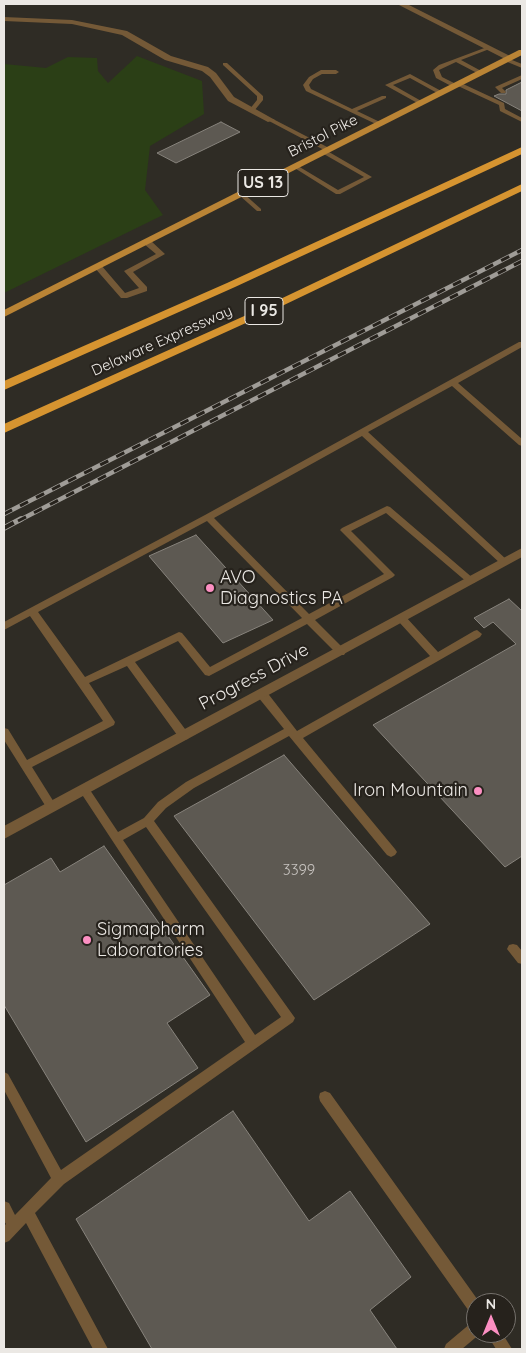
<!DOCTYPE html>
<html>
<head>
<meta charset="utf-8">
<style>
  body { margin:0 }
  #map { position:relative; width:526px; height:1353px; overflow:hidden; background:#2f2c25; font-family:Quicksand,sans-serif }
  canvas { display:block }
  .frame { position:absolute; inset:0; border:5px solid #ebe8e4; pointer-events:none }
  .north { position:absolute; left:466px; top:1293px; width:50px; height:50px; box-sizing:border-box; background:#26221c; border:1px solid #75716c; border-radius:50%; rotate:0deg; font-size:14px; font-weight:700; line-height:20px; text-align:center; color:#ebe8e4 }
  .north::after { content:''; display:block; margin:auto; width:18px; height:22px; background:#fc8fc2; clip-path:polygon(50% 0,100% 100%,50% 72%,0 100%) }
</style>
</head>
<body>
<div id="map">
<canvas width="526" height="1353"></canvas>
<div class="frame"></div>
<div class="north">N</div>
</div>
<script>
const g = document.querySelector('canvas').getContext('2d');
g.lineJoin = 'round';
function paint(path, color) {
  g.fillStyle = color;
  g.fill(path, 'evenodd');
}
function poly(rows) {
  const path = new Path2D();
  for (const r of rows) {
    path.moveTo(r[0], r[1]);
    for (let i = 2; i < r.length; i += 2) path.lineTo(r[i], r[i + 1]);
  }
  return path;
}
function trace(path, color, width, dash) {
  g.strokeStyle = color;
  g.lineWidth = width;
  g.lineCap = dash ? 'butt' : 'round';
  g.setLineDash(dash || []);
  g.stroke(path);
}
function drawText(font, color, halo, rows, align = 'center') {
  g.font = font + ' Quicksand,sans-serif';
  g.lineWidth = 4.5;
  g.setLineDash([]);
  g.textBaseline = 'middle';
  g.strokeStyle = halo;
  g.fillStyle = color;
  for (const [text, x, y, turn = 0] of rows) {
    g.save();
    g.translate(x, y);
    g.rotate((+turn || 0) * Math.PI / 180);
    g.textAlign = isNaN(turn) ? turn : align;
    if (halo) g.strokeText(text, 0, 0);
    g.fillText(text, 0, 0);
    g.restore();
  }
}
const green = poly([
  [137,56,202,81,204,114,150,146,145,190,163,215,4,293,4,64,46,68,68,57,97,58,98,71,108,83]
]);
const building = poly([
  [522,82,522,111,494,96,499,94,506,94,506,90,522,82],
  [221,122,240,132,176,163,157,153,221,122],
  [196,535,273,620,223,643,149,556,196,535],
  [509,599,522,611,522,856,505,867,373,725,516,644,493,622,484,628,474,618,509,599],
  [284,755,430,924,314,1000,174,816,284,755],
  [104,846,210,995,167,1023,198,1068,86,1142,4,1005,4,885,51,858,60,872,104,846],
  [233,1111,309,1221,350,1191,411,1277,370,1310,397,1349,152,1349,76,1219,233,1111]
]);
const service = poly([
  [487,47,492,48,461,60,483,72,483,74,479,74,456,62,439,70,442,77,456,84,461,83,504,103,505,109,522,118,522,122,500,111,499,105,458,86,453,87,436,78,433,70,439,65,487,47],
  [507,58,522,64,522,68,505,61,504,60,507,58],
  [223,63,227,63,263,96,263,100,254,111,249,110,257,100,257,96,223,65,223,63],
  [321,70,336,70,339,72,336,74,322,74,313,79,309,85,311,89,352,109,382,96,386,96,386,98,357,111,382,123,382,125,378,125,306,91,303,85,309,77,321,70],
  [410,74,443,92,444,93,439,94,410,78,393,85,423,102,423,104,421,105,385,85,410,74],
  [522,75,522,79,502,88,506,92,505,93,501,93,495,87,522,75],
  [269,119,273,119,331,149,331,151,329,152,372,177,340,194,336,194,293,167,298,166,338,190,364,177,322,153,322,151,324,150,269,121,269,119],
  [239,193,243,193,261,209,261,211,257,211,239,195,239,193],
  [144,240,150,240,165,254,133,272,147,287,147,291,127,298,121,298,94,267,98,265,101,265,125,293,139,288,124,271,156,254,144,244,144,240],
  [519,342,522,342,522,347,458,383,522,439,522,446,519,445,452,386,368,432,507,560,509,562,507,564,501,564,362,436,214,518,309,614,384,574,340,530,342,528,387,506,390,507,474,579,476,581,474,583,468,583,386,513,351,531,395,575,393,577,315,620,344,649,346,652,344,655,338,655,307,624,209,676,205,675,178,641,135,662,188,733,189,736,188,739,184,740,180,739,127,666,89,683,115,722,114,725,32,767,57,807,56,810,52,812,48,810,4,740,4,728,8,729,27,760,103,721,30,616,4,630,4,622,205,515,519,342],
  [207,521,302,618,210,667,182,633,179,632,85,677,38,612,207,521],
  [402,615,405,616,438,652,474,631,477,630,482,634,480,637,303,738,395,849,397,852,395,855,391,857,387,855,289,736,194,788,166,808,154,821,295,1018,293,1022,64,1184,35,1213,108,1349,93,1349,26,1223,9,1241,4,1243,4,1226,6,1224,4,1221,4,1201,9,1203,15,1215,51,1178,4,1090,4,1072,8,1074,61,1170,245,1042,79,790,80,787,84,786,88,787,118,832,144,818,158,802,186,782,284,729,258,697,257,694,258,691,266,691,297,731,430,656,399,622,397,619,399,616,402,615],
  [146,827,281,1017,255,1035,123,840,146,827],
  [513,944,517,945,522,951,522,964,518,963,507,949,509,945,513,944],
  [325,1091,330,1093,480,1303,476,1303,476,1316,471,1314,320,1101,319,1097,320,1093,325,1091],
  [476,1321,476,1333,481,1333,462,1349,444,1349,446,1344,471,1323,476,1321],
  [486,1333,502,1333,512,1349,496,1349,486,1333]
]);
const minor = poly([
  [397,4,407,4,514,58,507,60,397,4],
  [4,17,72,20,127,31,171,56,208,67,216,73,234,97,275,120,268,122,228,101,210,77,202,71,165,60,122,35,72,24,4,21,4,17],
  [522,548,522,557,4,839,4,826,522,548]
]);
const primary = poly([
  [519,50,522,50,522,55,4,317,4,310,519,50]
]);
const motorway = poly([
  [522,147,522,154,235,287,4,390,4,381,227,283,522,147],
  [522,184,522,191,259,317,4,433,4,424,251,313,522,184]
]);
const railFar1 = poly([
  [4,514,522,250],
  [18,521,522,261]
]);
const rail = poly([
  [4,528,21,519]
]);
const markers = [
  [210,588,5,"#fc8fc2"],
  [478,791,5,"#fc8fc2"],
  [87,940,5,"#fc8fc2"]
];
const farStreetnames = [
  ["Bristol Pike",323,136,-27],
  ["Delaware Expressway",162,341,-24]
];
const numberNames = [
  ["3399",299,870]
];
const shields = [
  [263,183,50],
  [264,311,38]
];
const shieldNames = [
  ["US 13",263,183],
  ["I 95",264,311]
];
const poiNames = [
  ["AVO",220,578],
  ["Diagnostics PA",220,599],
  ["Iron Mountain",468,791,"right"],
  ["Sigmapharm",97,930],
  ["Laboratories",97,951]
];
const streetNames = [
  ["Progress Drive",254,677,-28]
];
paint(green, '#2b3f16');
paint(building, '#5d5952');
trace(building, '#87837c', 1);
paint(service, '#745937');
paint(minor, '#745937');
paint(primary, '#ba8435');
paint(motorway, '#d69430');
trace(railFar1, '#9f9c97', 4.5);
trace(rail, '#9f9c97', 5.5);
trace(railFar1, '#26221c', 3, [9]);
trace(rail, '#26221c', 4, [11]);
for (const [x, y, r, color] of markers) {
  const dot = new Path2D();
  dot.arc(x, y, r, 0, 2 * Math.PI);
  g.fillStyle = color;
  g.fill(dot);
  trace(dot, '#26221c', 2);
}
drawText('15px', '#ebe8e4', '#26221c', farStreetnames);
drawText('15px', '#c8c4c0', null, numberNames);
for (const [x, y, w] of shields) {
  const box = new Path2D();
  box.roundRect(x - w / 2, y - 13.5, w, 27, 4);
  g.fillStyle = '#26221c';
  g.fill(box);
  trace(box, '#ebe8e4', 1);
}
drawText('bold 16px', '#ebe8e4', null, shieldNames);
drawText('18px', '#ebe8e4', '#26221c', poiNames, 'left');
drawText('18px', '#ebe8e4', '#26221c', streetNames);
</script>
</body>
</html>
